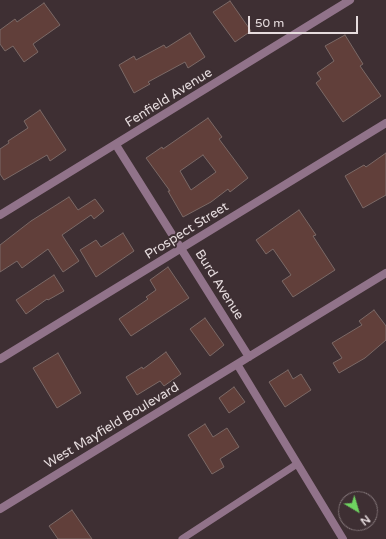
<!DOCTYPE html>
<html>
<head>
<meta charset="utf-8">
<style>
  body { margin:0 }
  #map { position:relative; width:386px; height:539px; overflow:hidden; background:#3e2f33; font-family:"Varela Round",sans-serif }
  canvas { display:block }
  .north { position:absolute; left:338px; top:491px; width:40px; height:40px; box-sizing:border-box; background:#3e2f33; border:1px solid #817477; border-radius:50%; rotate:142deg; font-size:11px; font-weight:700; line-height:16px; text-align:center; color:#e6dcde }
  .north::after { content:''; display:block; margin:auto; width:14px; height:18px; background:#6ed360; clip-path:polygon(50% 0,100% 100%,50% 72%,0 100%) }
  .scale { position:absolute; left:248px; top:16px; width:110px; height:18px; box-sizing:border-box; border:2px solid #e6dcde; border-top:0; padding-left:5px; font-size:12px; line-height:14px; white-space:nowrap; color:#e6dcde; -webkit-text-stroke:3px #3e2f33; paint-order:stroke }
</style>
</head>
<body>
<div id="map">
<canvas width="386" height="539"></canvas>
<div class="north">N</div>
<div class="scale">50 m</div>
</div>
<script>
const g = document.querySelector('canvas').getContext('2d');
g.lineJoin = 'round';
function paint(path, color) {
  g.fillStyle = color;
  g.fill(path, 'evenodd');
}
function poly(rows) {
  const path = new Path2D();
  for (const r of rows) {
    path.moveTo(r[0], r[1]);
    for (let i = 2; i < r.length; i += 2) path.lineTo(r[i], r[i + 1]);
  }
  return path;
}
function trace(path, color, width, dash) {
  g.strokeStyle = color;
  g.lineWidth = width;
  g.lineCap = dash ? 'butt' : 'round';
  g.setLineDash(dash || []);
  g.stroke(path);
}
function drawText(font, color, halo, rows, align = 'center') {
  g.font = font + ' "Varela Round",sans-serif';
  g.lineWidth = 4;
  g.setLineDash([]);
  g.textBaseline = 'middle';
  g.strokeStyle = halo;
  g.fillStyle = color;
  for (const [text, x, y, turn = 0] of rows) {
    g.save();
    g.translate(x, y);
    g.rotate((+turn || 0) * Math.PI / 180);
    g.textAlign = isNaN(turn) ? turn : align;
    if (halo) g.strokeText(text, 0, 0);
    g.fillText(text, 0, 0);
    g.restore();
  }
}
const building = poly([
  [230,1,251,31,235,42,213,12,230,1],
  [44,3,60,25,33,44,38,52,24,62,13,46,5,51,0,44,0,30,15,19,17,22,44,3],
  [190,33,205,57,188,68,185,62,148,82,150,84,134,93,119,65,134,56,136,60,164,45,166,48,190,33],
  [345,35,363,64,360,66,381,96,343,122,316,83,321,79,317,73,334,61,325,46,345,35],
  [40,110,66,150,50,161,47,155,4,180,0,174,0,149,9,143,8,141,28,128,24,121,40,110],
  [208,118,222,137,219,139,248,178,230,192,228,189,211,202,183,217,168,191,170,191,146,158,162,147,163,149,208,118],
  [203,155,216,172,191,190,180,171,203,155],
  [386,153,386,195,363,208,345,176,364,165,366,167,386,153],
  [69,197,78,210,95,199,104,211,94,219,91,215,62,235,79,261,63,272,48,249,22,268,17,261,0,272,0,245,31,221,69,197],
  [299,210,316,235,313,236,335,270,293,297,282,281,291,275,273,249,266,254,256,240,299,210],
  [123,233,134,251,96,277,80,250,96,240,101,247,123,233],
  [168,267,189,298,131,336,119,319,148,299,146,297,156,290,150,280,168,267],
  [54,275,64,291,48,300,47,299,26,314,16,300,54,275],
  [374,310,386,326,386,340,365,358,339,373,333,363,342,358,332,343,362,325,359,321,374,310],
  [205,318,224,345,210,356,190,329,205,318],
  [166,352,181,374,164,386,160,381,137,395,126,377,142,367,143,369,166,352],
  [58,353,81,393,57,408,33,368,58,353],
  [288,370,293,379,301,374,311,390,285,407,269,382,288,370],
  [234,387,245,402,229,413,219,398,234,387],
  [205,424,213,437,227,428,239,447,220,459,224,467,212,474,188,435,205,424],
  [72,510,92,539,58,539,49,526,72,510]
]);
const lane = poly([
  [182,539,297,464]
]);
const street = poly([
  [116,145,249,357],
  [0,215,350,0],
  [0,359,386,123],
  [237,364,343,539],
  [0,509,386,273]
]);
const streetNames = [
  ["Fenfield Avenue",169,98,-32],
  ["Prospect Street",187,231,-32],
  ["Burd Avenue",219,285,58],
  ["West Mayfield Boulevard",112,426,-31]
];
paint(building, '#613f3a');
trace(building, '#7b6966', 1);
trace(lane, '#91738a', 7);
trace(street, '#91738a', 8);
drawText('13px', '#e6dcde', '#3e2f33', streetNames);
</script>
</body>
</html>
